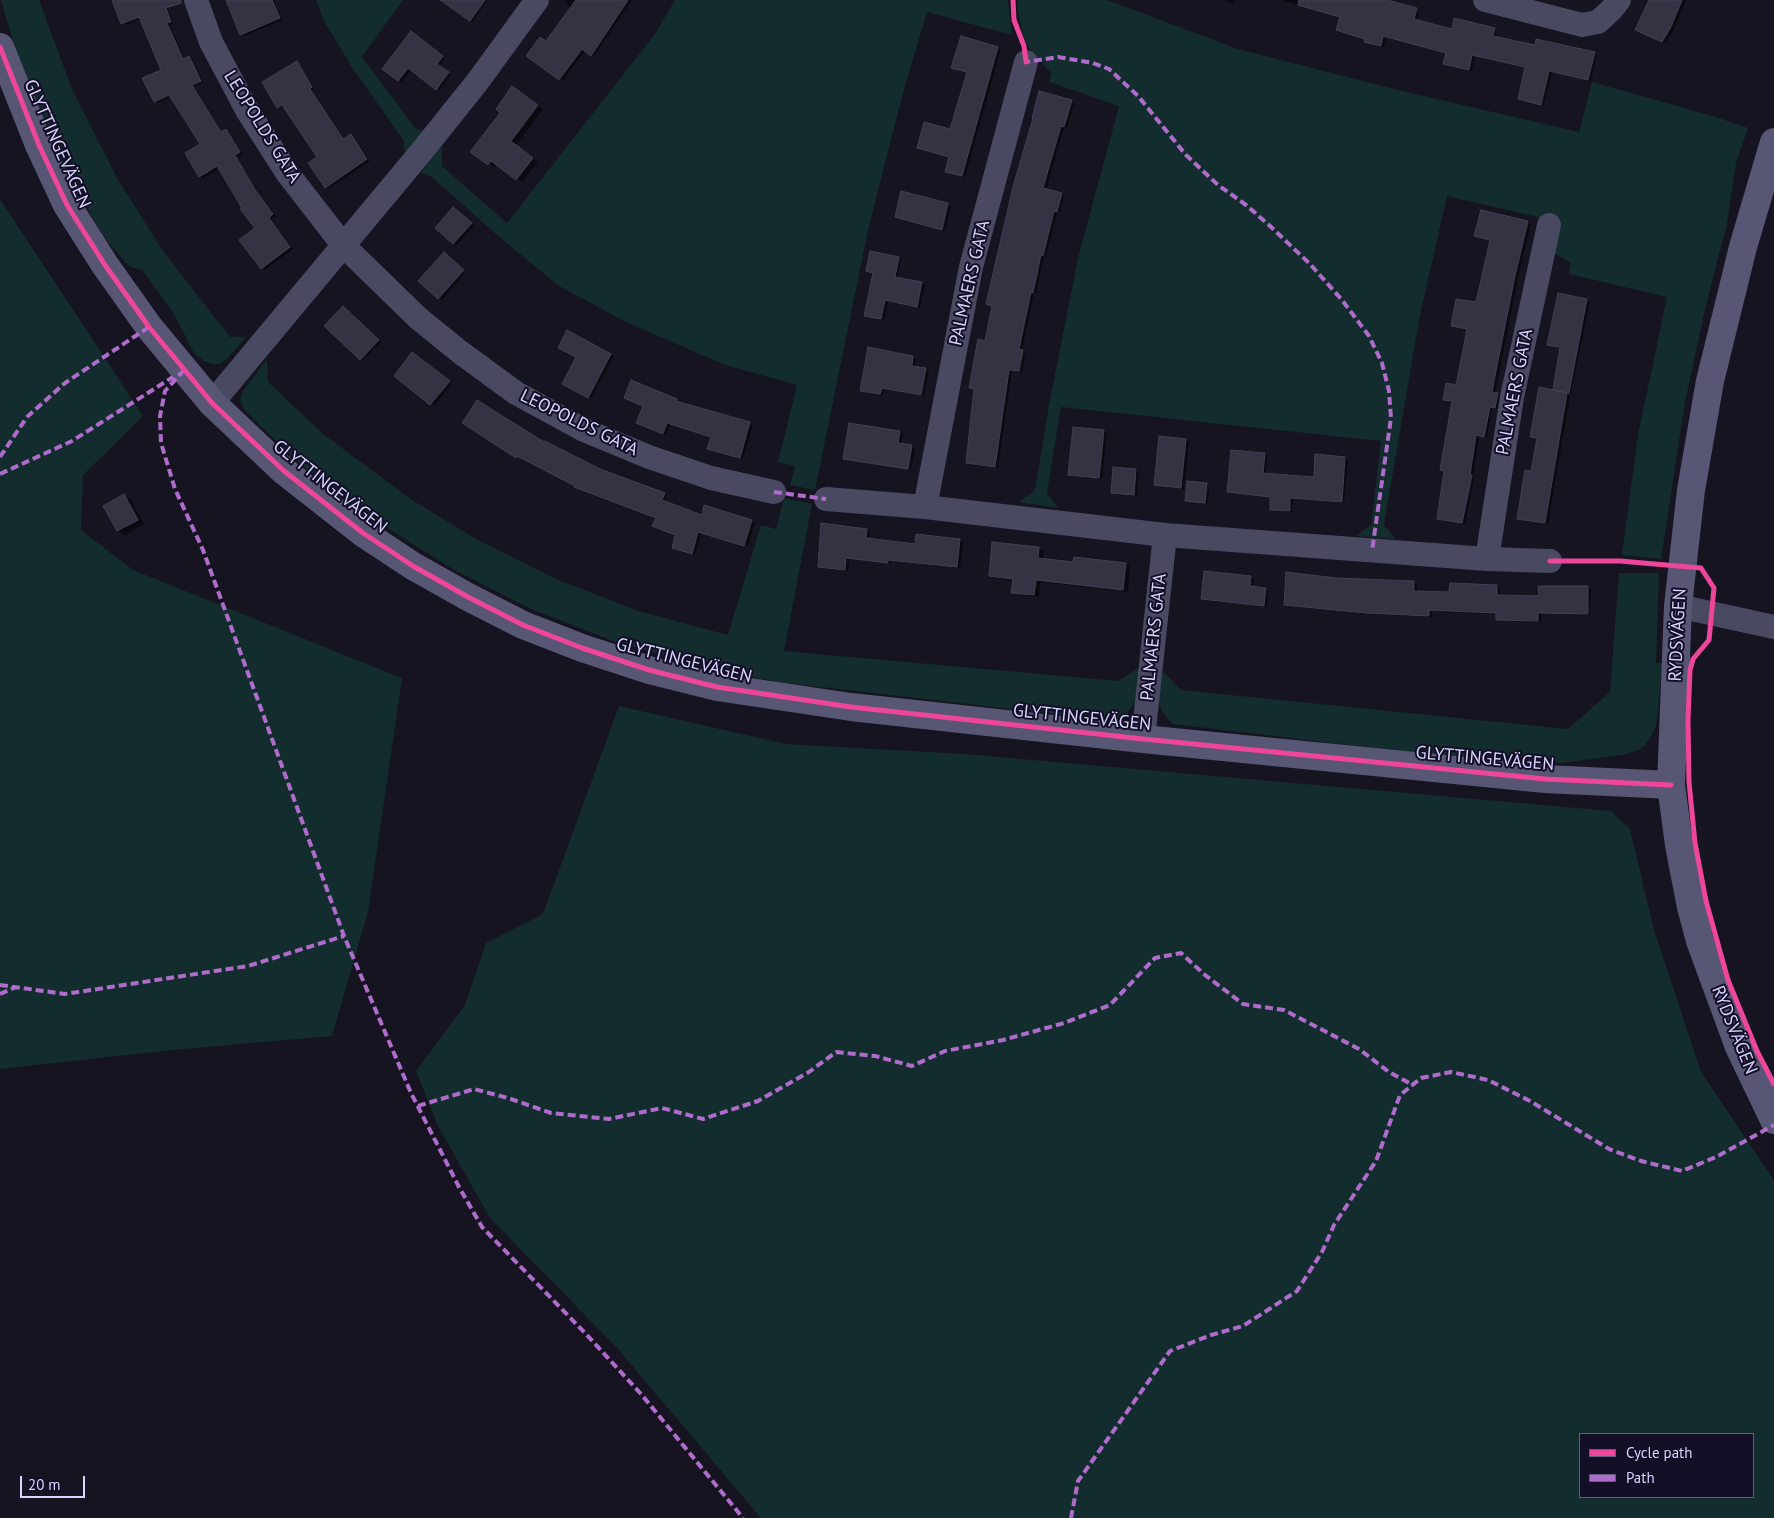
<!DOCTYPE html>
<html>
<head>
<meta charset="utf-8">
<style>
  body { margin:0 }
  #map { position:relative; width:1774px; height:1518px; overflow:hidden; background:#161421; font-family:"PT Sans",sans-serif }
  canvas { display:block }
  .legend { position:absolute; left:1579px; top:1433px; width:175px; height:65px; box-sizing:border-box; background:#130f26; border:1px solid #625e7d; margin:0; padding:6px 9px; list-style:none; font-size:15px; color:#d9d4ff }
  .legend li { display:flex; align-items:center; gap:10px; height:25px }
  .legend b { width:25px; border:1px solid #625e7d }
  .scale { position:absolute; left:20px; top:1476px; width:65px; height:22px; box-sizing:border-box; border:2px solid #d9d4ff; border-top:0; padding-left:6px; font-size:15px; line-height:18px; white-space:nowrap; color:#d9d4ff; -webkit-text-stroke:4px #130f26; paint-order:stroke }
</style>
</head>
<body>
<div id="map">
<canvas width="1774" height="1518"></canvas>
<ul class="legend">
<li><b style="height:6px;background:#ed469a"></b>Cycle path</li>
<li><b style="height:6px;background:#b06ccc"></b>Path</li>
</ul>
<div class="scale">20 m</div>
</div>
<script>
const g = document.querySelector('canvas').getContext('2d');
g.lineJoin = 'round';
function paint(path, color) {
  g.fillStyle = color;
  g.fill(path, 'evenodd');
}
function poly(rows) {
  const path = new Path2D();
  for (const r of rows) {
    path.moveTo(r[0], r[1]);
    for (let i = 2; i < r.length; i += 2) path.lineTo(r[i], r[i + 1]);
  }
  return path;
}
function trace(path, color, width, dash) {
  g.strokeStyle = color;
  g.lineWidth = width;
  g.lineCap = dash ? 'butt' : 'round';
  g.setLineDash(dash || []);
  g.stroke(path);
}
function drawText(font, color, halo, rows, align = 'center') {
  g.font = font + ' "PT Sans",sans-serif';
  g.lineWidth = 4;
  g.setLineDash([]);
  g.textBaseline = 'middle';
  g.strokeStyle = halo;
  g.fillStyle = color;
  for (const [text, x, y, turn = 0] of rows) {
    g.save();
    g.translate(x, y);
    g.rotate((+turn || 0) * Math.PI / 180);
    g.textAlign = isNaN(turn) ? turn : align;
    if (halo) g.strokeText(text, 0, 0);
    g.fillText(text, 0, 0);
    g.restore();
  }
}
const green = poly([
  [1,0,39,0,72,89,117,178,163,251,230,337,246,337,227,359,220,364,212,364,204,361,194,353,173,312,142,270,130,267,103,236,69,175,50,134,16,51],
  [316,0,403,0,362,57,416,129,429,130,405,157,404,141,353,69,324,21],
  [675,0,1008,0,1012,35,927,12,904,89,868,230,815,490,790,485,795,466,778,462,797,385,725,365,626,322,559,286,497,235,432,177,421,173,442,145,442,166,507,223,655,34],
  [1018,0,1107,0,1238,49,1402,91,1579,132,1592,82,1716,117,1748,128,1736,163,1727,224,1706,305,1685,402,1661,559,1622,555,1638,435,1667,297,1569,274,1571,263,1552,252,1542,218,1447,196,1419,320,1384,525,1396,539,1356,536,1371,525,1381,441,1061,407,1047,493,1058,508,1019,502,1035,490,1049,405,1078,258,1119,106,1049,82,1051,73,1029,48,1023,35,1017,7],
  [0,199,143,416,83,475,81,530,133,570,402,678,368,912,332,1036,172,1050,0,1069],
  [267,359,268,382,323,434,412,500,476,539,556,579,638,611,728,635,761,525,776,529,784,498,812,504,784,651,1118,681,1140,667,1136,700,1129,711,1115,721,778,682,712,669,616,642,533,610,454,570,389,529,300,464,245,411,240,400,243,391],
  [1619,573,1659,573,1656,663,1662,663,1657,720,1655,729,1645,746,1636,751,1622,755,1563,763,1435,755,1173,724,1163,713,1158,700,1162,670,1181,690,1568,729,1610,692],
  [619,706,786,744,965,754,1611,811,1630,829,1654,930,1701,1072,1774,1180,1774,1518,761,1518,618,1349,490,1218,438,1126,416,1071,465,1005,486,943,543,914],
  [1580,1434,1753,1434,1753,1497,1580,1497]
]);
const shadow = poly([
  [114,0,168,0,171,8,168,9,173,24,170,25,185,60,189,58,192,59,203,82,194,86,222,132,226,130,229,132,242,154,237,157,259,194,276,216,271,220,293,249,265,270,262,268,256,229,220,168,203,178,200,176,201,145,171,97,158,103,155,102,162,70,141,19,125,25,122,23],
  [233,0,274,0,282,20,244,36,241,34],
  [442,0,487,0,473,22],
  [567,0,632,0,594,56,585,50,563,81,527,55,546,42,572,8,565,3],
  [1222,0,1235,0,1234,4],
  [1282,0,1384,0,1413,26,1418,10,1419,11,1417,21,1452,31,1494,29,1497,30,1496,38,1536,47,1594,53,1597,55,1591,81,1552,72,1544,105,1519,99,1526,67,1475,56,1472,71,1447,65,1447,53,1386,37,1384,47,1368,43,1366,39,1341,17],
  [1650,0,1686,0,1674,29,1666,43,1640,31],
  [414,35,445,58,439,66,451,75,439,90,411,69,402,82,399,80],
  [998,48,1001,49,965,177,949,173,950,157,919,148,951,131,968,72,955,69],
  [297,63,300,65,314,89,312,91,344,140,351,136,354,137,370,161,328,189,326,187,318,157,285,106,281,108,278,107],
  [518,90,543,109,516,145,538,162,522,182,497,164,494,167,489,164],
  [1072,101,1074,103,1067,128,1064,127,1046,190,1064,195,1060,212,1057,212,1046,257,1044,256,1036,293,1034,293,1022,351,1025,353,1022,372,1012,370,998,468,970,465,967,463,975,389,970,387,986,342,1015,187],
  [902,193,951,206,945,231,918,223],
  [456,210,474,226,457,245,436,228],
  [1482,212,1531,224,1518,278,1495,393,1500,396,1498,409,1492,408,1487,438,1479,436,1473,477,1474,478,1465,524,1438,519,1453,402,1444,399,1457,387,1469,329,1452,325,1477,304,1491,240,1476,236],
  [447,255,466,272,442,300,419,281],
  [898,258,901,260,897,278,925,285,920,308,888,301,884,320,869,317,874,273,867,271],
  [1559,295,1590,302,1571,394,1565,393,1570,396,1548,524,1519,518,1532,472,1538,439,1532,436,1559,392,1554,389,1561,348,1549,344],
  [346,310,381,342,363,360,360,359],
  [567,332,614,356,591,398,564,384,578,357],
  [868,349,916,359,914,367,929,371,924,396,885,389,883,395,861,390],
  [416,355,452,384,434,406,395,375],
  [676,400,679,403,753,425,743,459,712,450,712,437,670,424,666,435,641,425,645,406],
  [463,423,544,444,600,470,664,494,667,496,665,503,702,517,705,507,752,521,755,522,748,546,701,533,695,555,676,549,677,535,657,518,577,485,520,457,519,458],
  [850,424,903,434,901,445,915,448,911,470,844,458],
  [1104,431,1107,433,1102,479,1072,476,1069,474],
  [1186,440,1189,442,1184,489,1155,484],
  [1264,454,1267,456,1266,474,1315,478,1345,458,1348,460,1344,503,1293,499,1292,512,1274,511,1271,509,1272,497,1231,493,1228,492],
  [1136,470,1139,472,1137,496,1115,494,1112,493],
  [1206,484,1209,486,1208,504,1187,500],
  [124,496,131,500,144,524,125,535,118,531,105,506],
  [822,525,867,530,870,532,869,540,916,545,960,540,963,542,960,568,891,561,890,564,849,559,848,571,823,568,820,567],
  [994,543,1039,548,1044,551,1043,560,1075,564,1126,564,1130,567,1128,592,1040,582,1039,597,1018,595,1013,592,1014,581,995,578,990,576],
  [1205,572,1251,578,1254,579,1253,587,1268,590,1267,607,1205,600,1202,598],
  [1336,579,1414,583,1417,584,1417,592,1450,594,1497,586,1500,588,1499,596,1540,597,1588,587,1591,589,1590,615,1541,614,1541,622,1500,621,1497,619,1497,614,1432,611,1432,617,1370,614,1288,606,1285,604]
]);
const building = poly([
  [112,0,181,0,181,3,166,8,171,22,167,23,183,59,189,56,201,81,192,85,221,132,226,129,240,152,235,155,256,191,273,214,269,218,290,247,261,269,239,240,255,228,240,209,242,208,217,166,199,177,185,153,200,144,169,95,154,102,142,78,161,70,139,17,121,24,112,0],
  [226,0,272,0,280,18,240,35,226,0],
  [440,0,485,0,470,21,440,0],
  [576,0,628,0,591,56,582,49,559,80,526,56,540,37,546,41,576,0],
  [1299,0,1387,0,1417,8,1414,19,1452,29,1454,18,1495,28,1493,36,1535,45,1536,39,1595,52,1588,80,1549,71,1541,105,1518,99,1525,67,1472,55,1469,70,1443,64,1446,53,1383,36,1381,46,1364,42,1365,39,1336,30,1340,17,1298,5,1299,0],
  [1649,0,1682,0,1671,27,1662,42,1635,30,1649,0],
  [411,31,443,56,437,64,449,72,436,90,408,68,398,81,382,69,411,31],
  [961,36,998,47,962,176,945,172,949,157,917,148,924,122,950,129,967,72,951,68,961,36],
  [297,61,312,87,310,89,343,139,351,134,367,159,325,188,308,163,317,157,282,105,277,108,262,82,297,61],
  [512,86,538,105,511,141,533,158,516,180,491,161,488,165,470,152,500,113,496,109,512,86],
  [1039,91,1072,100,1064,127,1061,126,1043,188,1062,193,1057,212,1054,211,1043,256,1041,255,1033,293,1031,292,1019,349,1023,350,1019,371,1009,370,995,467,966,463,974,389,969,388,978,339,985,341,992,306,986,304,1013,187,1033,118,1032,118,1039,91],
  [901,191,948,203,942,230,895,217,901,191],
  [453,207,472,223,453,244,435,228,453,207],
  [1481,210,1528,221,1515,276,1495,376,1492,392,1498,393,1495,408,1490,407,1484,437,1476,435,1470,475,1472,475,1462,523,1437,519,1444,471,1440,470,1452,401,1443,400,1446,383,1456,385,1467,329,1451,326,1456,299,1476,302,1490,240,1474,236,1481,210],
  [870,251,899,257,895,277,922,282,917,307,885,300,881,319,864,316,873,273,866,271,870,251],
  [444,252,464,270,438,299,418,281,444,252],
  [1558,293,1587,299,1569,393,1553,390,1560,347,1547,345,1558,293],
  [343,306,379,340,360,360,324,326,343,306],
  [567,330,611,354,588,398,562,384,576,357,558,348,567,330],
  [868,347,913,356,912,366,926,368,921,395,882,388,880,394,860,391,868,347],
  [412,352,450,381,430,405,394,376,412,352],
  [631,380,677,399,676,401,750,422,740,458,707,449,711,437,667,423,663,434,636,423,643,406,624,398,631,380],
  [1539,387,1567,393,1545,523,1517,519,1525,470,1531,471,1537,438,1530,437,1539,387],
  [477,400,544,442,545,441,600,469,665,493,662,500,702,515,704,505,752,520,744,546,698,532,692,554,672,548,675,535,652,526,656,518,574,487,575,486,517,456,516,458,462,423,477,400],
  [849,423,900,431,898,443,912,445,908,469,843,459,849,423],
  [1073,427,1104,430,1099,478,1068,475,1073,427],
  [1159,436,1186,439,1181,488,1154,485,1159,436],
  [1231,450,1265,453,1263,473,1314,477,1315,454,1345,457,1342,502,1290,498,1290,511,1270,510,1270,497,1227,492,1231,450],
  [1113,467,1136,469,1134,495,1111,493,1113,467],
  [1187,481,1207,483,1205,503,1185,501,1187,481],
  [124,494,138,520,117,531,103,506,124,494],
  [821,523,867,529,866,538,915,544,916,534,960,539,957,567,888,560,888,563,846,558,845,570,818,567,821,523],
  [992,542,1039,547,1038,558,1073,562,1074,557,1126,563,1123,590,1036,580,1034,595,1011,593,1013,579,989,576,992,542],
  [1204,571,1251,576,1250,586,1266,588,1264,606,1201,599,1204,571],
  [1286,572,1336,578,1414,581,1414,591,1449,592,1450,583,1497,585,1497,595,1539,596,1538,586,1588,586,1588,614,1538,613,1538,621,1496,620,1496,613,1429,610,1429,616,1366,613,1284,605,1286,572]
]);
const street = poly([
  [196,0,211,42,247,110,288,174,343,245,418,318,460,352,516,393,584,430,649,457,711,478,774,492],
  [1485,0,1582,25,1598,22,1611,10,1619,0],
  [212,403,422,151,478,81,537,0],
  [826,499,925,507,1165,535,1487,559,1550,561],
  [925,507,971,267,1026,62],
  [1487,559,1512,397,1549,225],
  [1678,606,1774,627],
  [1143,739,1165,535]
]);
const secondary = poly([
  [0,47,39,145,67,205,105,265,149,327,212,403,284,471,363,533,413,566,468,597,523,625,582,648,649,670,717,687,851,707,1143,739,1545,779,1671,785],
  [1774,142,1743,247,1710,381,1691,490,1678,606,1671,785,1679,845,1691,907,1700,941,1739,1047,1774,1120]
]);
const quiet = poly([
  [1026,58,1026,62,1058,57,1093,63,1109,69,1138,96,1186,155,1218,185,1246,205,1269,225,1310,264,1342,300,1369,336,1382,363,1389,391,1391,418,1372,551],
  [184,370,165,391,160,416,161,443,175,489,203,550,344,936,411,1093,459,1187,482,1227,586,1334,641,1394,743,1518],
  [0,457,27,417,65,383,149,327],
  [0,474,72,441,173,377],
  [774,492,826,499],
  [0,985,65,994,248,966,344,936],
  [0,994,16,987],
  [418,1106,474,1089,508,1098,551,1113,609,1119,662,1108,703,1119,758,1101,809,1072,836,1052,875,1056,912,1066,945,1051,1003,1040,1064,1023,1110,1005,1155,958,1181,953,1205,975,1243,1004,1284,1010,1359,1049,1389,1072,1413,1085],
  [1071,1518,1078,1481,1170,1351,1211,1335,1243,1326,1297,1291,1322,1252,1334,1225,1376,1161,1400,1095,1421,1078,1451,1072,1488,1080,1530,1101,1609,1149,1641,1161,1682,1171,1716,1157,1774,1125]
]);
const cycleway = poly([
  [1013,0,1014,20,1024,46,1026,62],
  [0,47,39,145,67,205,105,265,149,327,212,403,284,471,363,533,413,566,468,597,523,625,582,648,649,670,717,687,851,707,1143,739,1545,779,1671,785],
  [1550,561,1620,561,1701,568,1714,588,1709,640,1693,659,1690,670,1688,720,1689,782,1695,843,1706,901,1728,980,1757,1051,1774,1084]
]);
const streetNames = [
  ["LEOPOLDS GATA",262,127,58],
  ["GLYTTINGEVÄGEN",57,144,66],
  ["PALMAERS GATA",970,283,-77],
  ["PALMAERS GATA",1515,392,-79],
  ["LEOPOLDS GATA",579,423,26],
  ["GLYTTINGEVÄGEN",330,487,38],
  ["RYDSVÄGEN",1678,635,-87],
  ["PALMAERS GATA",1154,637,-84],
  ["GLYTTINGEVÄGEN",684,661,14],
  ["GLYTTINGEVÄGEN",1082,718,6],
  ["GLYTTINGEVÄGEN",1485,759,5],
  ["RYDSVÄGEN",1734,1030,68]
];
paint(green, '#132c2d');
paint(shadow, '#0007');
paint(building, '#343243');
trace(building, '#433f54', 1);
trace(street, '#4a4962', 24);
trace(secondary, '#575674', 28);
trace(quiet, '#b06ccc', 4, [8, 4]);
trace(cycleway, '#ed469a', 5);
drawText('18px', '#d9d4ff', '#130f26', streetNames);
</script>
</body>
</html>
